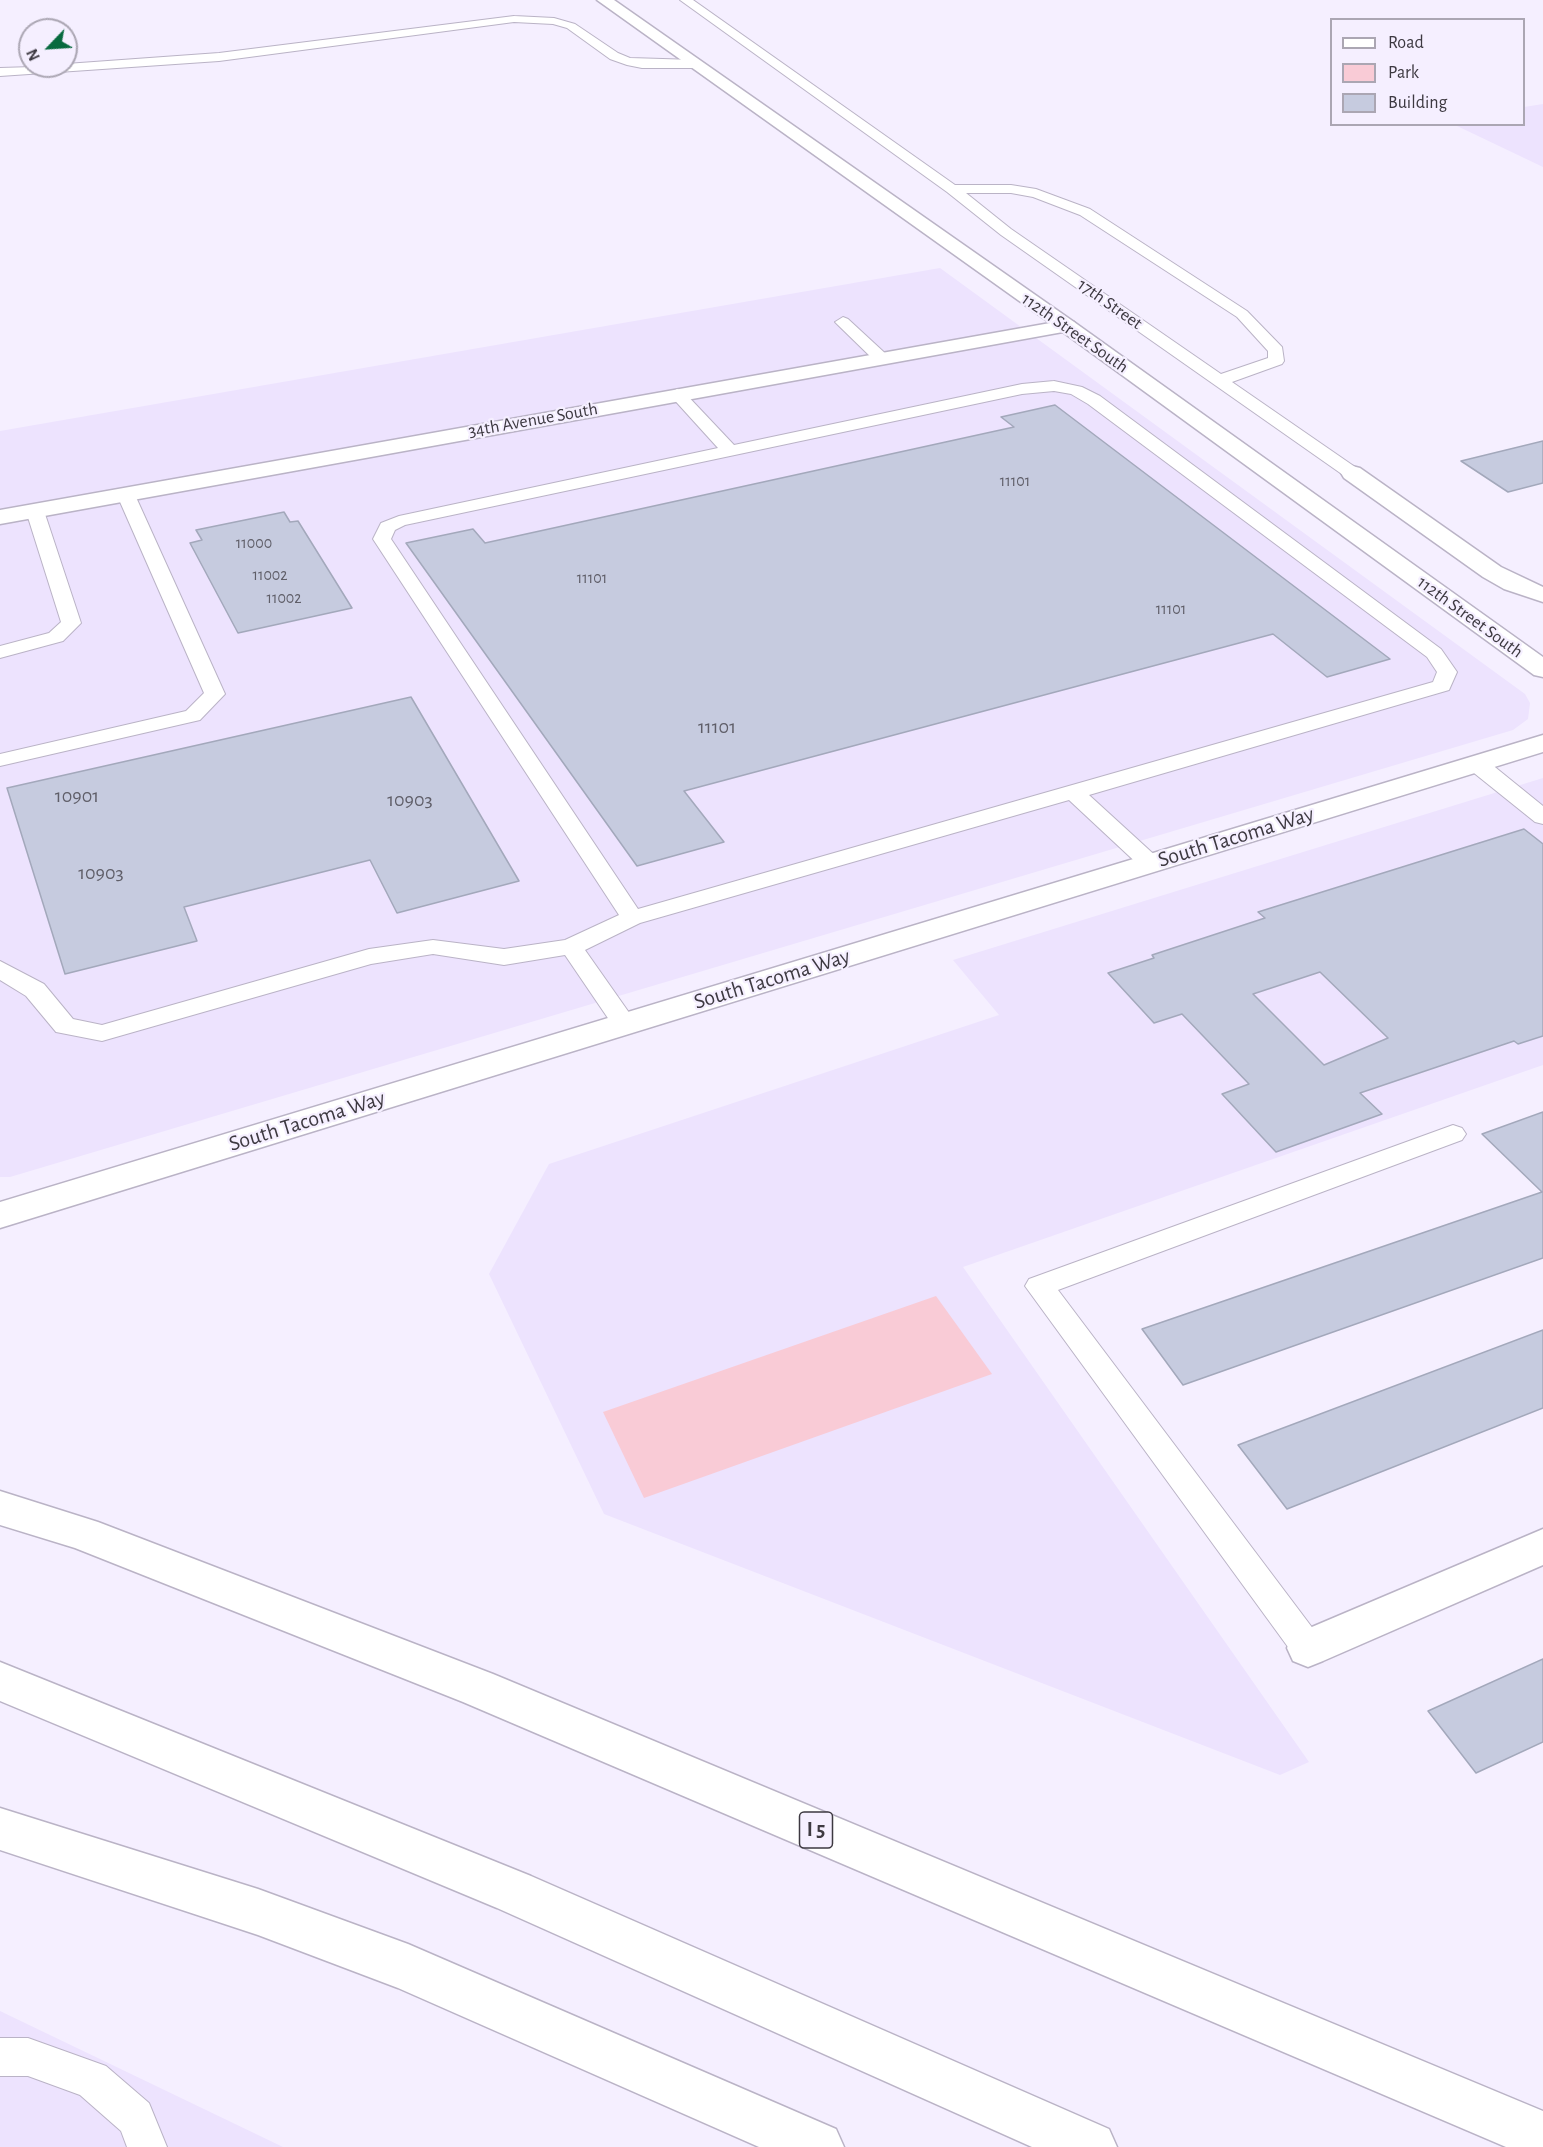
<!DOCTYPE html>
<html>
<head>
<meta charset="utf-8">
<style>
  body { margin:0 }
  #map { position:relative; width:1543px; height:2147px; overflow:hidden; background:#f5efff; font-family:"Alegreya Sans",sans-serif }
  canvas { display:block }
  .legend { position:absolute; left:1330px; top:18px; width:195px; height:108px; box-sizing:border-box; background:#f5efff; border:2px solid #aba6b3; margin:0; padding:8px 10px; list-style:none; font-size:18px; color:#3d3941 }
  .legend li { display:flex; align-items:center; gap:12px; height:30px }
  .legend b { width:30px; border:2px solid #aba6b3 }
  .north { position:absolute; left:18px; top:18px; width:60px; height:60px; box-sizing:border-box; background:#f5efff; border:2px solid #aba6b3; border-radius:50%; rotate:245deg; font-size:16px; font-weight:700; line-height:24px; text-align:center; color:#3d3941 }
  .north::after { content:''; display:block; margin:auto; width:21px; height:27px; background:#086a3f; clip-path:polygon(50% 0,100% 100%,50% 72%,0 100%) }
</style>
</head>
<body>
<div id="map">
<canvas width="1543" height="2147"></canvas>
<ul class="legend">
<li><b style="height:8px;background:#fff"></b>Road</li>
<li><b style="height:16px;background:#f9cbd6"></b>Park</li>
<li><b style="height:16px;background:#c6cbdf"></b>Building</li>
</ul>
<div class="north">N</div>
</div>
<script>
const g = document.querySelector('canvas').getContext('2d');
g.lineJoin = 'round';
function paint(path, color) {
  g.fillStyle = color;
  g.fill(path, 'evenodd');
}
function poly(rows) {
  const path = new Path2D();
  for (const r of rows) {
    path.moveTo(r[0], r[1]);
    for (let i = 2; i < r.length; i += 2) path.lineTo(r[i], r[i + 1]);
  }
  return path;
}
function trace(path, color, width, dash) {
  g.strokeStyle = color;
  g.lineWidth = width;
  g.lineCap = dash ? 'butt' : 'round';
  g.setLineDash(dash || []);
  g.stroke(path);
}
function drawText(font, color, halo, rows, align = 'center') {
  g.font = font + ' "Alegreya Sans",sans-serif';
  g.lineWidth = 4.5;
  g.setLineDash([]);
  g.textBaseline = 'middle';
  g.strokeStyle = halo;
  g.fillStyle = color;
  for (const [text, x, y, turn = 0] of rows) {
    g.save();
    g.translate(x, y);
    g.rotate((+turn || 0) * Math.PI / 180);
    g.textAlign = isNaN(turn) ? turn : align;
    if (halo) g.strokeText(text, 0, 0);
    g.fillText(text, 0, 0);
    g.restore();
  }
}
const built = poly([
  [1543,104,1543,167,1455,125,1524,124,1524,107],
  [940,268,1525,694,1530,703,1528,719,1513,730,10,1177,0,1177,0,431],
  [1543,778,1543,1065,963,1267,1309,1762,1280,1775,604,1514,489,1274,549,1164,999,1015,953,960],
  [0,2011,283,2147,0,2147]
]);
const green = poly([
  [936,1296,992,1374,644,1498,603,1412]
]);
const building = poly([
  [1055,405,1390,659,1327,677,1273,634,684,791,724,842,637,866,406,543,473,529,485,543,1014,427,1001,417,1055,405],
  [1543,441,1543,483,1508,492,1461,461,1543,441],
  [284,512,290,522,298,521,352,608,238,633,190,543,202,540,196,530,284,512],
  [411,697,519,881,397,913,370,860,184,907,197,941,65,974,7,788,411,697],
  [1524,829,1543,844,1543,1036,1518,1044,1514,1041,1360,1093,1382,1114,1276,1152,1222,1094,1249,1084,1182,1014,1154,1023,1108,973,1154,958,1152,955,1265,918,1258,912,1524,829],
  [1320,972,1388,1038,1324,1065,1253,994,1320,972],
  [1543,1112,1543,1258,1183,1385,1142,1329,1542,1192,1482,1134,1543,1112],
  [1543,1330,1543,1408,1287,1509,1238,1445,1543,1330],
  [1543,1659,1543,1742,1476,1773,1428,1711,1543,1659]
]);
const service = poly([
  [680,0,693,0,955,185,1011,185,1036,189,1090,209,1247,311,1282,347,1284,361,1282,364,1232,382,1358,469,1361,473,1358,477,1346,477,1001,235,947,192,680,0],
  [966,193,1011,193,1033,197,1080,215,1237,317,1268,351,1268,358,1221,374,1011,229,966,193],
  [514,16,554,18,575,24,618,53,630,58,695,60,701,64,695,68,642,68,627,65,610,59,567,28,553,24,514,22,219,61,0,76,0,68,66,66,66,64,219,53,514,16],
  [843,317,848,319,887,355,889,358,887,361,875,361,838,325,835,322,843,317],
  [1054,381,1082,387,1100,396,1441,649,1457,672,1449,690,1089,795,1159,859,1162,864,1159,869,1143,869,1069,800,640,923,585,950,637,1024,634,1030,625,1032,616,1030,565,955,504,965,433,954,371,964,102,1041,56,1032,26,996,0,980,0,961,44,984,73,1019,102,1025,369,949,433,940,504,949,565,940,619,915,373,539,381,523,399,516,718,448,669,394,677,389,683,391,734,445,1022,384,1054,381],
  [1054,391,1071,394,1088,404,1427,657,1437,672,1433,682,638,909,391,539,395,530,405,525,1022,394,1054,391],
  [126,490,135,495,225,694,200,720,0,766,0,754,186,711,204,693,117,495,126,490],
  [35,506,44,511,81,623,63,641,0,658,0,646,49,633,61,622,26,511,35,506],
  [1477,758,1485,759,1543,806,1543,824,1535,822,1469,769,1466,764,1469,759,1477,758],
  [1453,1125,1462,1128,1466,1134,1462,1140,1058,1290,1320,1638,1325,1648,1320,1658,1308,1662,1296,1658,1025,1286,1029,1279,1453,1125],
  [0,2038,28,2038,106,2066,149,2103,167,2147,127,2147,121,2131,80,2095,28,2076,0,2076,0,2038]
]);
const minor = poly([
  [1067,320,1074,322,1077,326,1074,330,0,524,0,510,1067,320],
  [1352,466,1360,468,1501,567,1543,587,1543,602,1504,589,1483,577,1344,478,1341,473,1344,468,1352,466],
  [1543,1529,1543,1565,1323,1661,1308,1667,1293,1661,1287,1648,1293,1635,1543,1529]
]);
const tertiary = poly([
  [597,0,614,0,1074,322,1543,657,1543,677,1534,675,1060,330,597,0],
  [1543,735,1543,752,0,1228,0,1202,1543,735]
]);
const motorway = poly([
  [0,1491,98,1522,493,1674,1543,2111,1543,2147,1506,2147,463,1702,75,1548,0,1525,0,1491],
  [0,1662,531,1876,1109,2129,1117,2147,1032,2147,497,1908,0,1701,0,1662],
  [0,1808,258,1889,408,1944,836,2129,844,2147,759,2147,398,1988,258,1935,0,1850,0,1808]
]);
const farNumbernames = [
  ["11101",1015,481],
  ["11000",254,543],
  ["11002",270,575],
  ["11101",592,578],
  ["11002",284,598],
  ["11101",1171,609]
];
const farStreetnames = [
  ["17th Street",1110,304,35],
  ["112th Street South",1075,333,35],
  ["34th Avenue South",533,420,-10],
  ["112th Street South",1470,617,36]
];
const numberNames = [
  ["11101",717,727],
  ["10901",77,796],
  ["10903",410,800],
  ["10903",101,873]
];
const shields = [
  [816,1830,33]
];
const shieldNames = [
  ["I 5",816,1830]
];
const streetNames = [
  ["South Tacoma Way",1236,837,-17],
  ["South Tacoma Way",772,979,-17],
  ["South Tacoma Way",307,1121,-17]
];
paint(built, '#ede3fe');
paint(green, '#f9cbd6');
paint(building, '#c6cbdf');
trace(building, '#a3a8bb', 1.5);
trace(service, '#bab3c6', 2);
trace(minor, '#bab3c6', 3);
trace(tertiary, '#bab3c6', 3);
trace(motorway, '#bab3c6', 3);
paint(service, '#fff');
paint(minor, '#fff');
paint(tertiary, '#fff');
paint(motorway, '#fff');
drawText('16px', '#5f5e68', null, farNumbernames);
drawText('18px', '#3d3941', '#f5efff', farStreetnames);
drawText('20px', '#5f5e68', null, numberNames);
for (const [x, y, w] of shields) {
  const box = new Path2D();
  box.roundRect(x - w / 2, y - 18, w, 36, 4.5);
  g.fillStyle = '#f5efff';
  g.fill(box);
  trace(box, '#3d3941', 1.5);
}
drawText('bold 21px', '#3d3941', null, shieldNames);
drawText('22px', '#3d3941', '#f5efff', streetNames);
</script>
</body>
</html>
